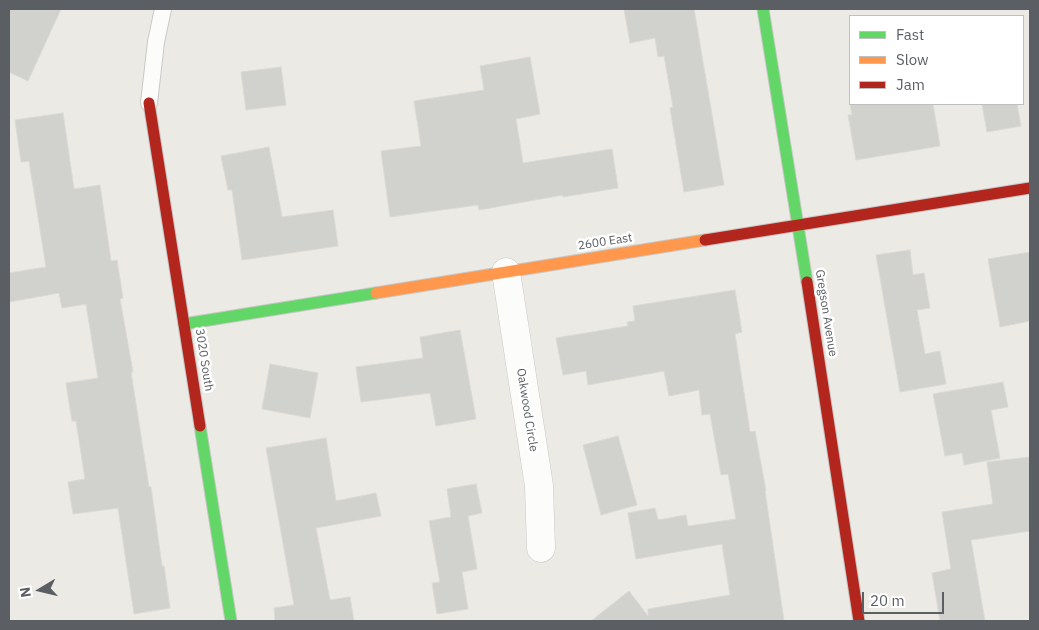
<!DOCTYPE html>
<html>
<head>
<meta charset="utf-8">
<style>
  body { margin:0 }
  #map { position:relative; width:1039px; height:630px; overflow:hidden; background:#ebeae5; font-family:"IBM Plex Sans",sans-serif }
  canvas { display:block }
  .frame { position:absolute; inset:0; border:10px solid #5b5e63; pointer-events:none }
  .legend { position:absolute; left:849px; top:15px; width:175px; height:90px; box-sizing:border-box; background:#fff; border:1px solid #bdbfc1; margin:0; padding:6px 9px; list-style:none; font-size:15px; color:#5b5e63 }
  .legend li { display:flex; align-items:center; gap:10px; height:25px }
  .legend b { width:25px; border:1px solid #bdbfc1 }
  .north { position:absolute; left:15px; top:565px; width:50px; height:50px; -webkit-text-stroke:4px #fff; paint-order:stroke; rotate:261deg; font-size:14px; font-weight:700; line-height:20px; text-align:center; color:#5b5e63 }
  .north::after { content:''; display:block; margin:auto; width:18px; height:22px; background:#5b5e63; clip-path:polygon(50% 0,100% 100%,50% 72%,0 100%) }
  .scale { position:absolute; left:862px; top:592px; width:82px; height:22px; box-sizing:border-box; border:2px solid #5b5e63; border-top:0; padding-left:6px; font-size:15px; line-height:18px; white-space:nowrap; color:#5b5e63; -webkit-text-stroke:4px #fff; paint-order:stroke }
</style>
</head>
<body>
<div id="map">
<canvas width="1039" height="630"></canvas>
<div class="frame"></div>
<ul class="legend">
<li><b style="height:6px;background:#63d668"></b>Fast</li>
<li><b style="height:6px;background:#ff974d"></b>Slow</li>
<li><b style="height:6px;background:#b3261e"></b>Jam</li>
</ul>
<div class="north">N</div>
<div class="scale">20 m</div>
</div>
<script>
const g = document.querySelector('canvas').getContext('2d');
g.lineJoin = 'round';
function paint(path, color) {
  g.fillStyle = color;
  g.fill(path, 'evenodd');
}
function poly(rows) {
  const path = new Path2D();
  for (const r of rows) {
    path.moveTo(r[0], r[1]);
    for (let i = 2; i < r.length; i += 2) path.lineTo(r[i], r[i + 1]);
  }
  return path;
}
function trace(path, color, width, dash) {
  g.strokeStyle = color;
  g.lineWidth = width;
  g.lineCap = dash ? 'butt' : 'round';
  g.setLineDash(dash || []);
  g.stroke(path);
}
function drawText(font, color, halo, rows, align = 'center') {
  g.font = font + ' "IBM Plex Sans",sans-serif';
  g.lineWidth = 5;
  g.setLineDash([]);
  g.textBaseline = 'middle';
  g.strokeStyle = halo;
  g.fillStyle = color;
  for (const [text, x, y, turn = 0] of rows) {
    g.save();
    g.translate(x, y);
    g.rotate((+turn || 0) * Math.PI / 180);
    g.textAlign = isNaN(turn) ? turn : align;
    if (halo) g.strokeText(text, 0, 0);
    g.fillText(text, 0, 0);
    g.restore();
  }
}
const building = poly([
  [9,9,61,9,28,81,9,72,9,9],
  [624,9,694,9,724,185,684,192,670,108,673,107,664,56,658,57,655,38,630,43,624,9],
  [530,57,540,114,516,119,523,163,612,149,618,188,563,197,563,195,479,210,478,205,390,217,381,151,421,146,414,101,484,90,480,66,530,57],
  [281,67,286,105,246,110,241,72,281,67],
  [850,104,933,104,940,146,856,160,848,115,852,115,850,104],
  [982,104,1017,104,1021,126,987,132,982,104],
  [63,113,74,189,100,185,111,261,117,260,123,298,120,299,133,372,131,372,149,487,151,487,162,566,164,566,170,608,134,614,118,508,73,514,68,482,85,479,76,421,72,421,66,383,98,378,86,304,62,308,59,293,9,302,9,273,46,267,29,161,21,162,15,120,63,113],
  [269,147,282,217,333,210,338,246,242,260,232,190,228,190,221,156,269,147],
  [910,250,913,275,924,273,930,308,917,310,925,354,940,351,946,384,900,392,876,255,910,250],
  [1030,252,1030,321,1000,327,988,259,1030,252],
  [735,290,742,332,735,334,750,432,755,431,766,491,765,491,784,621,591,621,629,591,648,616,648,609,730,595,722,544,636,559,628,513,655,508,658,520,686,515,688,526,736,519,728,474,721,475,710,414,702,415,699,390,669,396,664,371,588,385,586,371,563,375,556,338,628,326,627,322,635,321,633,306,735,290],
  [460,330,476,419,436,426,430,393,361,402,356,367,423,358,420,337,460,330],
  [270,364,318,373,310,418,262,409,270,364],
  [1003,382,1008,407,991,410,1000,458,964,465,962,453,945,456,933,394,1003,382],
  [618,436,637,505,601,515,583,445,618,436],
  [326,438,336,501,376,493,381,516,316,528,330,600,350,597,354,621,275,621,274,608,294,605,266,448,326,438],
  [1030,457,1030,531,971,540,985,621,940,621,932,573,951,569,942,512,993,504,987,462,1030,457],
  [476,484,482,513,468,516,477,569,462,572,468,609,437,614,432,583,440,582,429,521,451,517,447,489,476,484]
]);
const lane = poly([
  [149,103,156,42,163,9]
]);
const street = poly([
  [506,272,539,486,541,548]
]);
const fast = poly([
  [763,9,807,282],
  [184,324,376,293],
  [200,426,231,621]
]);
const slow = poly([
  [376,293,705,240]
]);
const jam = poly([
  [149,103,200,426],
  [705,240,1030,188],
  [807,282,859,621]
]);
const streetNames = [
  ["2600 East",605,242,-9],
  ["Gregson Avenue",826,313,81],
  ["3020 South",204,360,81],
  ["Oakwood Circle",527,410,81]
];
paint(building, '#d1d1ce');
trace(building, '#dad9d4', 1);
trace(lane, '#c8c8c7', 18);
trace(street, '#c8c8c7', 29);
trace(fast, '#c7c7c5', 13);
trace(slow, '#c7c7c5', 13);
trace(jam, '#c7c7c5', 13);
trace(lane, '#fcfcfb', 16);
trace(street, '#fcfcfb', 28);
trace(fast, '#63d668', 11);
trace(slow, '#ff974d', 11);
trace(jam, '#b3261e', 11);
drawText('12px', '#5b5e63', '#fff', streetNames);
</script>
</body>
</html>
